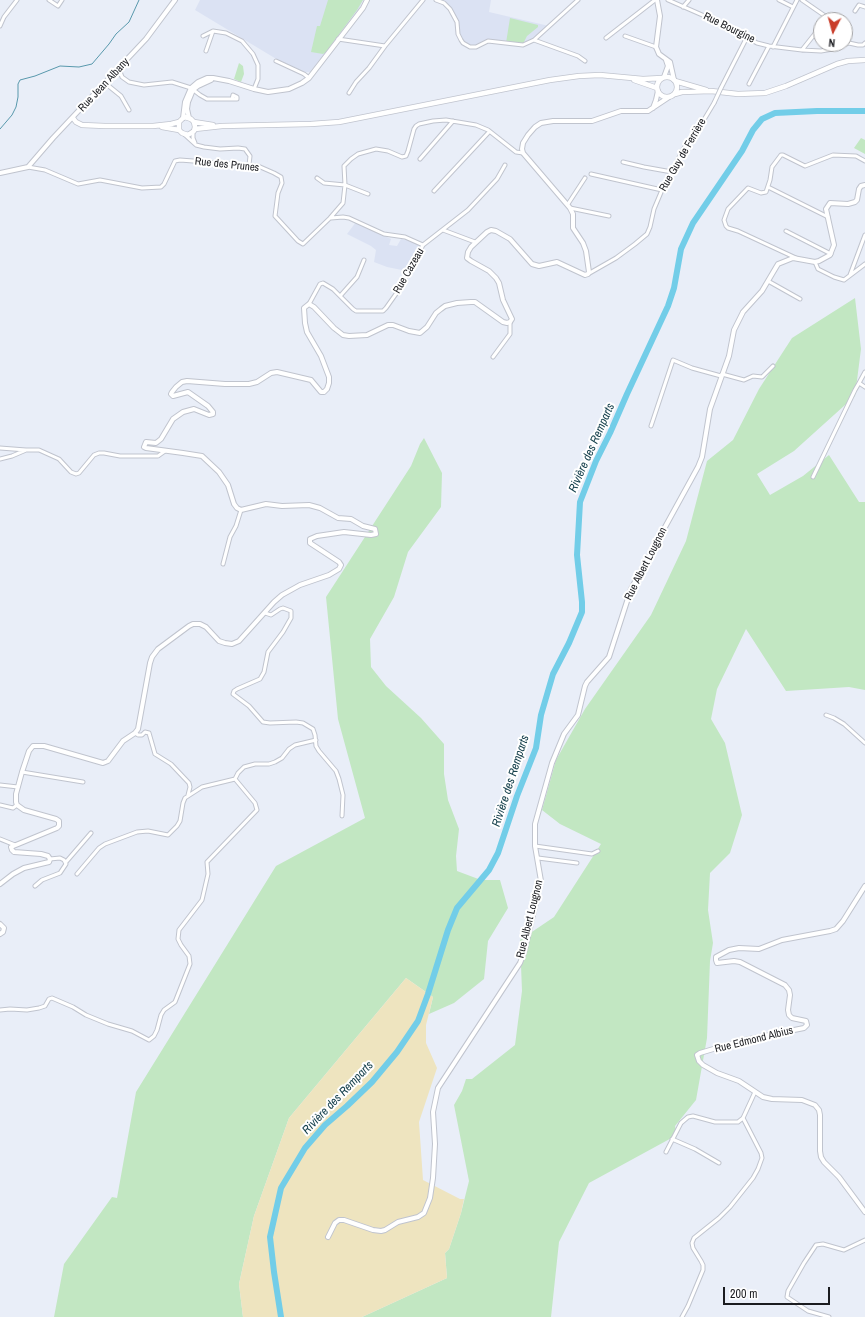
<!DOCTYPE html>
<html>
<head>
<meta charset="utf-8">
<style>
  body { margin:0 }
  #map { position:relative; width:865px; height:1317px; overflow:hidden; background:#e9eef8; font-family:"Archivo Narrow",sans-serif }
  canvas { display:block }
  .north { position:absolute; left:813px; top:12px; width:40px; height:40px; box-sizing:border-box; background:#fff; border:1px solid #a4a4a6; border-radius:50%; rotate:186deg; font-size:11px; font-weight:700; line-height:16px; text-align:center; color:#1b1c20 }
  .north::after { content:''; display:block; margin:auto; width:14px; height:18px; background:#c93d2a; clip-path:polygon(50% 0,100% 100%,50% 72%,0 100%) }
  .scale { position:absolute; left:723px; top:1287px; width:107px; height:18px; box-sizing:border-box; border:2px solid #1b1c20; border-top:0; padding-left:5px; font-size:12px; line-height:14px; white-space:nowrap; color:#1b1c20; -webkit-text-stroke:3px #fff; paint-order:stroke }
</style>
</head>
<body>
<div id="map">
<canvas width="865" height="1317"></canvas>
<div class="north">N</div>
<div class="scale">200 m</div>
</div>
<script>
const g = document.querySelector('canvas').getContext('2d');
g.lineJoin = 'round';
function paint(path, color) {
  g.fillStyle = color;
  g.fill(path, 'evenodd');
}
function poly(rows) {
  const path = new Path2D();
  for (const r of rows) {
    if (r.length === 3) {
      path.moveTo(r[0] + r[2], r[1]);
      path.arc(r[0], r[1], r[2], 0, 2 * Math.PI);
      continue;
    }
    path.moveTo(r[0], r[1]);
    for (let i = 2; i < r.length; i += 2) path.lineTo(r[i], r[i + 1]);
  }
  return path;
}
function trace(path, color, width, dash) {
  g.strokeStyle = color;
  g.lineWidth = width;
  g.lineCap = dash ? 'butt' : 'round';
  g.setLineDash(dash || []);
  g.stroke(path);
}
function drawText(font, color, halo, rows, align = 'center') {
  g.font = font + ' "Archivo Narrow",sans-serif';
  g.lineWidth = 4;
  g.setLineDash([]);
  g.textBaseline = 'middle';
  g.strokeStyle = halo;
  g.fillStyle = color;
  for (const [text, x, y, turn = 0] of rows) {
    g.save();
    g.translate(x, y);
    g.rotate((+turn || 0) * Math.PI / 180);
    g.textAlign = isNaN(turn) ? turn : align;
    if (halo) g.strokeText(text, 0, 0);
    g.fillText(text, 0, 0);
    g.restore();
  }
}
const built = poly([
  [200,0,363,0,359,9,310,72,305,72,278,60,195,10],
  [436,0,491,0,489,12,549,26,534,40,526,44,490,41,473,47,463,43,458,34,458,27,450,9,444,3],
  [356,222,391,239,389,245,397,246,401,239,411,241,420,245,421,248,407,271,387,267,374,262,376,250,371,246,347,234]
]);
const green = poly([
  [328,0,363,0,357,10,326,52,323,54,311,52,317,26,320,26],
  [510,18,538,25,538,27,527,36,523,44,506,43],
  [239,63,243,66,244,74,241,82,234,79],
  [861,138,865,140,865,154,854,148],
  [855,298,861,349,855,396,794,451,757,474,770,495,803,476,829,455,859,502,865,502,865,690,849,687,786,691,746,629,717,689,711,719,725,743,742,815,730,853,710,873,708,910,713,943,710,961,707,1038,696,1100,675,1126,677,1135,589,1183,559,1242,551,1317,362,1317,447,1278,445,1253,449,1249,461,1213,469,1181,454,1105,462,1091,466,1079,472,1079,515,1045,522,991,520,940,554,917,601,844,560,824,542,810,556,760,585,709,651,615,686,541,707,461,733,440,759,389,792,338],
  [424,438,442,473,441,507,408,552,394,597,370,639,371,667,386,686,421,718,444,744,444,774,448,800,459,829,456,856,457,871,481,880,500,880,508,908,488,941,484,979,454,1003,429,1014,433,997,406,978,289,1118,254,1216,239,1284,243,1317,54,1317,64,1264,112,1197,117,1198,136,1092,276,866,365,818,338,719,326,597,411,466,420,444]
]);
const sand = poly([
  [406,978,433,997,426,1025,426,1043,437,1068,419,1122,423,1180,460,1199,464,1199,461,1213,449,1249,445,1253,447,1278,362,1317,243,1317,239,1284,254,1216,289,1118]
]);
const stream = poly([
  [0,129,12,115,16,107,18,97,18,84,20,80,35,76,60,66,79,67,92,64,109,44,116,34,129,22,139,0]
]);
const river = poly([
  [281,1317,274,1272,270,1237,281,1188,305,1148,325,1125,347,1106,372,1082,397,1052,418,1021,428,994,448,930,457,908,489,870,498,853,517,796,536,748,541,715,553,674,569,643,582,612,582,602,577,555,580,502,596,461,610,433,627,394,668,306,674,288,681,249,693,223,742,151,753,130,762,119,775,113,817,111,865,111]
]);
const street = poly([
  [49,0,58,6,62,0],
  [436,0,444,3,450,9,457,22,458,34,461,40,463,43,470,47,476,47,488,41,523,45,534,40],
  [578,0,534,40,578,56,585,61],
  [668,0,725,25,757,43,769,46,802,50,821,51,833,49,849,43,858,45,863,45,865,43],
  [779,0,793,7],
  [802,0,828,18,826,20],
  [683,7,689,0],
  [855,11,859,5,865,7],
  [0,26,4,17,17,0],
  [203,36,213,31],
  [625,36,656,47],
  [606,38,655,0],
  [338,39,385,46,369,68,356,82,349,93],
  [385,46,423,0],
  [773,47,797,0],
  [802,50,821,26],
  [206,51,213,31,226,33,242,41,253,54,258,65,258,79,254,89],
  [276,61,304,74,309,78],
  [119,69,122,77,129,82,144,85,172,82,191,88,200,95,207,99,237,99,237,97,233,95,232,99],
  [105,83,121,96,129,110],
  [749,84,769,46],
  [721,88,746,39,747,38],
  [193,132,193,138,195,143],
  [185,135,196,145,204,147,220,149,238,148,245,149,250,156,249,165],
  [420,159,453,121],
  [623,162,644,167,672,172],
  [28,167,45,170,78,184,100,180,142,188,161,187,164,184,175,161,180,160,258,166,274,173,281,177,282,183,278,193,275,216,298,241,303,244,330,218,343,203,345,185,344,166,351,159,358,154,376,149,388,151,402,157,406,156,408,151,414,129,416,126,419,124,433,121,446,120,476,125,488,130,516,152,523,153],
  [591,174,662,190],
  [317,178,324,183,345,185,368,194],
  [768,187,828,217],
  [434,191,489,132],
  [568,204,585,178],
  [570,208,609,216],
  [331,218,343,217,349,218,384,234,405,237,423,245],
  [443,230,475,242],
  [786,231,831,254],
  [796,258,738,231,728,228,726,226,724,220,728,209,748,188,761,193,766,192,770,180,772,167,781,155,783,155,805,166,833,155,856,156,865,161],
  [815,262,818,269,834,277,844,280,865,264],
  [588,274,616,258,635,244,647,234,650,227,654,209,662,190,684,148,699,128,714,103],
  [850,275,865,235],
  [768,281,800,299],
  [341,295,357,277,364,260],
  [309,304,320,284,323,283,333,289,353,309,356,311,383,311,386,308,403,284,407,274,423,245,468,210,497,179,505,165],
  [493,357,510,334,510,322],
  [865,372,859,383,865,387],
  [722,374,744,380,753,376,762,377,773,366],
  [651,426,673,360,692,368,721,376],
  [0,448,26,450],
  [0,459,12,456,26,450,39,450,59,459,71,472,76,474,79,473,94,455,99,453,104,453,120,456,158,456,165,451],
  [813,477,855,390,859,383],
  [223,564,230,537,236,526,241,510],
  [265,613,271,615,280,609,283,608,291,611,291,618,283,632,268,652,264,672,260,679,237,689,234,691,233,694,249,706,263,722,270,723,296,722,303,723,313,729,315,735,316,746,319,751,336,771,339,779,343,795,342,816],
  [826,715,834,718,844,724,865,743],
  [135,733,138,735,142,735,145,732,149,733,155,754,171,764,189,783,190,787,188,795],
  [22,772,83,782],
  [235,779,238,773,244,767,255,764,269,764,275,762,282,758,289,749,295,745,316,740],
  [0,785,18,787],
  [0,805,13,808,17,805],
  [0,839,15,845],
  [535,846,592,854,598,851],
  [538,858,577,863],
  [66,862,91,833],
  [77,874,99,848,105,844,137,832,148,831,168,835,177,826,180,821,183,803,185,798,202,787,235,779],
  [35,886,42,880,60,873,66,864,64,860,60,858,50,859],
  [0,1010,10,1009,27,1010,39,1008,45,1006,49,999,52,998,73,1007,86,1015,108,1024,132,1031,149,1040,154,1036,157,1030,161,1015,164,1010,175,1002,190,964,189,956,181,945,178,939,179,930,202,900,208,874,207,862,257,810,255,803,235,779],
  [672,1139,695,1149,719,1163],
  [666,1152,681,1123,688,1117,693,1116,715,1122,738,1122,743,1118,755,1092],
  [682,1317,688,1306,703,1270,703,1265,701,1261,693,1248,692,1243,694,1238,719,1218,730,1207,753,1178,758,1169,762,1158,761,1153,743,1118],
  [829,1317,808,1311,787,1297,788,1291,804,1263,816,1245,823,1244,844,1250,865,1240]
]);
const secondary = poly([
  [657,0,660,16,656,47,659,54,670,62,674,80],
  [664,77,668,66,666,60],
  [653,108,656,100,658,91],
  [183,118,185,102,191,88,198,82,207,78,213,78,229,81,254,89,268,92,289,89,302,83,309,78,363,8,367,0],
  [189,118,187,109,188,102,193,90,198,86,211,80],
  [0,173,28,167,53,138,146,39,175,0],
  [0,884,13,874,24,868,49,862,50,859,48,856,41,854,14,852,12,850,11,847,57,828,59,826,59,821,56,819,24,810,17,805,16,802,16,794,22,772,29,751,33,746,44,746,103,763,108,761,123,741,135,733,138,729,150,663,152,657,158,649,189,626,193,624,200,624,206,627,219,641,225,643,232,644,239,641,274,602,282,595,300,585,329,575,339,569,341,565,339,562,310,543,310,539,317,536,344,532,371,535,376,534,375,529,363,526,351,519,338,518,320,508,309,505,282,506,266,504,241,510,237,508,234,504,228,485,219,472,202,456,183,453,146,448,144,447,146,442,156,443,161,439,173,419,183,412,194,409,209,415,213,414,213,412,208,406,188,392,173,396,171,394,172,392,176,387,182,382,187,381,225,384,249,384,257,382,271,373,277,372,311,380,321,392,324,392,327,389,329,383,329,377,321,356,307,332,305,323,304,308,309,304,314,307,334,328,343,335,349,336,367,335,388,325,393,325,409,331,420,333,427,327,436,313,441,309,445,306,457,303,471,302,475,302,503,322,507,323,510,322,512,319,503,300,499,283,496,278,489,271,471,261,467,258,468,252,471,247,487,232,491,230,496,231,510,239,532,264,539,266,557,262,585,275,588,274,589,272,586,251,583,243,573,228,573,214,570,208,523,153,522,149,523,143,528,135,535,127,541,123,553,121,592,121,621,111,648,111,669,97],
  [865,886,843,921,836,929,830,931,782,940,759,949,739,948,729,950,716,957,716,960,717,963,734,961,740,962,785,985,789,990,790,995,788,1010,789,1015,792,1018,806,1021,807,1025,804,1028,740,1041,700,1053,697,1055,699,1061,703,1065,717,1073,739,1081,763,1097,772,1099,802,1100,815,1105,819,1110,820,1115,820,1151,821,1157,824,1162,839,1177,865,1212],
  [0,924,4,928,3,932,0,934],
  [328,1237,335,1223,339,1220,344,1220,373,1230,381,1231,385,1230,398,1222,418,1217,424,1213,430,1198,433,1178,435,1144,433,1112,438,1088,520,963,524,953,541,881,535,846,535,824,552,763,564,734,578,715,585,686,587,682,609,657,631,589,698,467,702,457,710,409,729,356,734,330,743,312,762,291,778,264,793,258,815,262,819,261,830,255,834,245,826,209,830,203,848,204,855,202,857,200,859,189,861,186,865,185]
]);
const primary = poly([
  [667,87,10],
  [634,80,657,88],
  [675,81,706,90],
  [675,94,682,92,711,91,738,94,765,93,786,86,837,64,848,61,865,60],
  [73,118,76,122,82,125,105,126,153,126,171,124,179,122],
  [162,127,179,130,182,133,188,135,194,131,195,127,194,122],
  [195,129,222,126,311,124,339,122,550,80,579,76,600,75,643,79,662,78],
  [179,130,179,122,182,119,185,117,191,119,194,122,213,125]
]);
const streetBridge = poly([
  [714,103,721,88]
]);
const streetNames = [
  ["Rue Bourgine",729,28,26],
  ["Rue Jean Albany",104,85,-47],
  ["Rue Guy de Ferrière",683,155,-60],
  ["Rue des Prunes",227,165,6],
  ["Rue Cazeau",409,271,-60],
  ["Rue Albert Lougnon",646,564,-63],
  ["Rue Albert Lougnon",530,919,-76],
  ["Rue Edmond Albius",754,1040,-14]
];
const waterNames = [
  ["Rivière des Remparts",592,448,-66],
  ["Rivière des Remparts",511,781,-72],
  ["Rivière des Remparts",338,1098,-46]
];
paint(built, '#dbe2f3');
paint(green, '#c2e7c2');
paint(sand, '#eee4bf');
trace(stream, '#5898ac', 1);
trace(river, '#72cde8', 6);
trace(street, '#c0c4ce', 5);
trace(secondary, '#c0c4ce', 6);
trace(primary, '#c0c4ce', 6);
trace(street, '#fff', 3);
trace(secondary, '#fff', 4);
trace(primary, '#fff', 4.5);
trace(streetBridge, '#c0c4ce', 5, []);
trace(streetBridge, '#fff', 3);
drawText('11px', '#1b1c20', '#fff', streetNames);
drawText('italic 12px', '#18424e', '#fff', waterNames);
</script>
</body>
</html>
